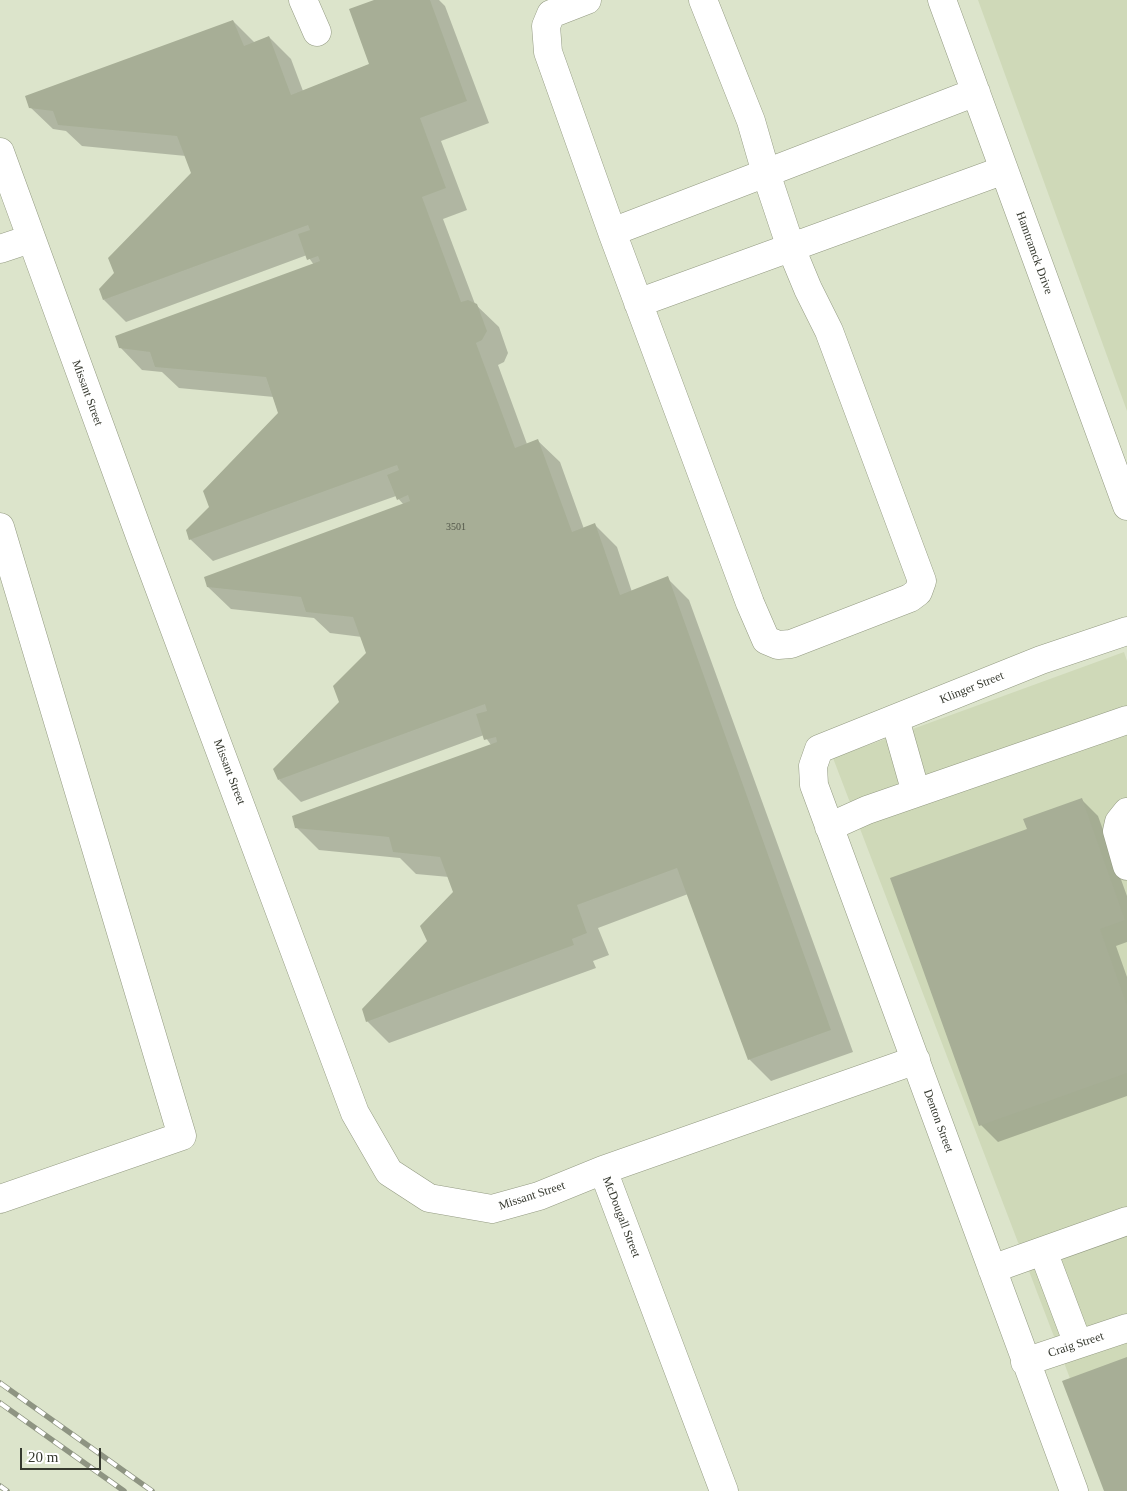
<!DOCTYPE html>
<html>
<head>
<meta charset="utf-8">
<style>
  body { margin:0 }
  #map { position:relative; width:1127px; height:1491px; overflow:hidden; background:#dce4cb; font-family:"Times New Roman",serif }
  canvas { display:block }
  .scale { position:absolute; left:20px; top:1448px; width:81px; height:22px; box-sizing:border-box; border:2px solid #36392f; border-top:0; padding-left:6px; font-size:15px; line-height:18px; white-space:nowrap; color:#36392f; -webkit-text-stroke:4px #fff; paint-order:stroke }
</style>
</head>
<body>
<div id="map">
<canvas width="1127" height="1491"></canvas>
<div class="scale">20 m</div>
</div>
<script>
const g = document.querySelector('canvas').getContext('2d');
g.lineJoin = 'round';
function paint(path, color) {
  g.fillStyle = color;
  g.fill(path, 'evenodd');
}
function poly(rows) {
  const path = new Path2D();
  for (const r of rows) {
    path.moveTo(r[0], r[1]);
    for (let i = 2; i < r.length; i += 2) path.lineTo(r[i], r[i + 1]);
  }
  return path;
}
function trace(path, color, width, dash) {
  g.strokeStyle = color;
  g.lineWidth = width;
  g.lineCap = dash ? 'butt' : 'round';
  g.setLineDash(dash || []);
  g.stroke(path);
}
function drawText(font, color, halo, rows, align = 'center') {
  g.font = font + ' "Times New Roman",serif';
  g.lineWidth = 4;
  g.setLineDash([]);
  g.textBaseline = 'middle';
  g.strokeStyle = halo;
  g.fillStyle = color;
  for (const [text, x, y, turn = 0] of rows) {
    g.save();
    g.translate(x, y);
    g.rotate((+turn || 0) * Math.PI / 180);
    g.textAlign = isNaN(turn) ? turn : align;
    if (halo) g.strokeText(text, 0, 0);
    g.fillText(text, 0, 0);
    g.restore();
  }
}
const built = poly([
  [978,0,1127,0,1127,411],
  [1124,652,1127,661,1127,1491,1113,1491,833,758]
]);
const shadow = poly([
  [378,0,439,0,445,6,489,123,441,141,467,210,443,219,475,304,499,327,508,353,504,362,498,365,527,444,537,440,560,462,584,529,595,525,617,547,632,592,667,578,689,600,853,1052,771,1081,749,1059,688,894,598,928,609,955,593,961,596,968,389,1043,367,1021,428,941,455,892,449,877,416,874,400,858,319,850,296,827,491,745,484,735,301,802,279,780,341,702,367,653,362,637,330,633,314,618,231,609,208,587,404,505,396,496,213,561,190,539,210,507,280,414,274,397,179,388,162,372,142,370,120,347,314,265,307,255,126,322,104,300,116,273,192,173,186,156,82,146,66,131,53,129,30,107,233,21,255,43,269,37,291,59,303,91,370,64],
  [1081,799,1098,816,1127,896,1127,942,1116,946,1127,977,1127,1096,998,1142,981,1125,892,879,1029,830]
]);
const building = poly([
  [374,0,430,0,467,101,420,118,446,188,422,197,461,302,468,300,477,304,487,331,482,340,476,343,515,448,538,439,572,532,595,523,620,595,668,576,831,1030,748,1060,677,868,577,905,587,933,572,939,574,945,366,1022,362,1009,427,941,420,926,453,892,440,857,393,852,389,837,295,828,292,816,497,742,496,737,484,740,476,714,487,711,485,704,278,780,273,769,339,702,333,686,366,653,353,617,306,612,301,597,207,587,204,577,410,501,408,495,397,500,387,475,399,470,397,465,189,540,186,530,209,507,203,491,278,413,266,377,155,367,150,352,119,348,115,336,320,261,318,256,307,260,298,234,310,230,308,225,103,300,99,289,114,273,108,258,191,173,177,136,58,125,53,111,29,108,25,96,233,20,244,46,269,36,291,95,369,64,349,9],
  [1082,798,1125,920,1100,929,1127,1005,1127,1073,979,1126,890,878,1027,829,1023,819],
  [1127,1357,1127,1491,1104,1491,1062,1381]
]);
const minor = poly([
  [303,0,317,32],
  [587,0,551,14,546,26,548,52,612,232],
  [703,0,751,121,766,173,791,248,808,289,829,331,922,581,918,592,910,598,791,644,778,645,766,640,750,603,612,232,766,173,976,92],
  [942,0,1127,506],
  [0,152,141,539,355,1113,389,1172,429,1198,492,1209,539,1196,603,1170],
  [0,249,30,239],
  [638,303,1004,170],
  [0,527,182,1136,0,1199],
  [895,719,916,793],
  [1127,812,1119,822,1117,831,1127,866],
  [829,827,867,810,1127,720],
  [1043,1251,1078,1344],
  [992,1269,1127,1221],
  [1025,1362,1127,1328],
  [724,1491,603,1170,916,1060],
  [1074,1491,814,785,813,766,819,749,1041,660,1127,631]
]);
const rail = poly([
  [0,1383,152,1491],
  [0,1403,124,1491],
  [0,1486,7,1491]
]);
const numberNames = [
  ["3501",456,527]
];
const streetNames = [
  ["Hamtramck Drive",1034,253,70],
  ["Missant Street",87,393,70],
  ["Klinger Street",972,688,-22],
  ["Missant Street",229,772,69],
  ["Denton Street",938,1121,70],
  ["Missant Street",532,1196,-18],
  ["McDougall Street",621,1217,69],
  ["Craig Street",1076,1345,-18]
];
paint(built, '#cfd9b8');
paint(shadow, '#0003');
paint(building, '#a7ae96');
trace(minor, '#939a82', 29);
trace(minor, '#fff', 28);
trace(rail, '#8e9482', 5.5);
trace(rail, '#fff', 4, [11]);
drawText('10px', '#525649', null, numberNames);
drawText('12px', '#36392f', '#fff', streetNames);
</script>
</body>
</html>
